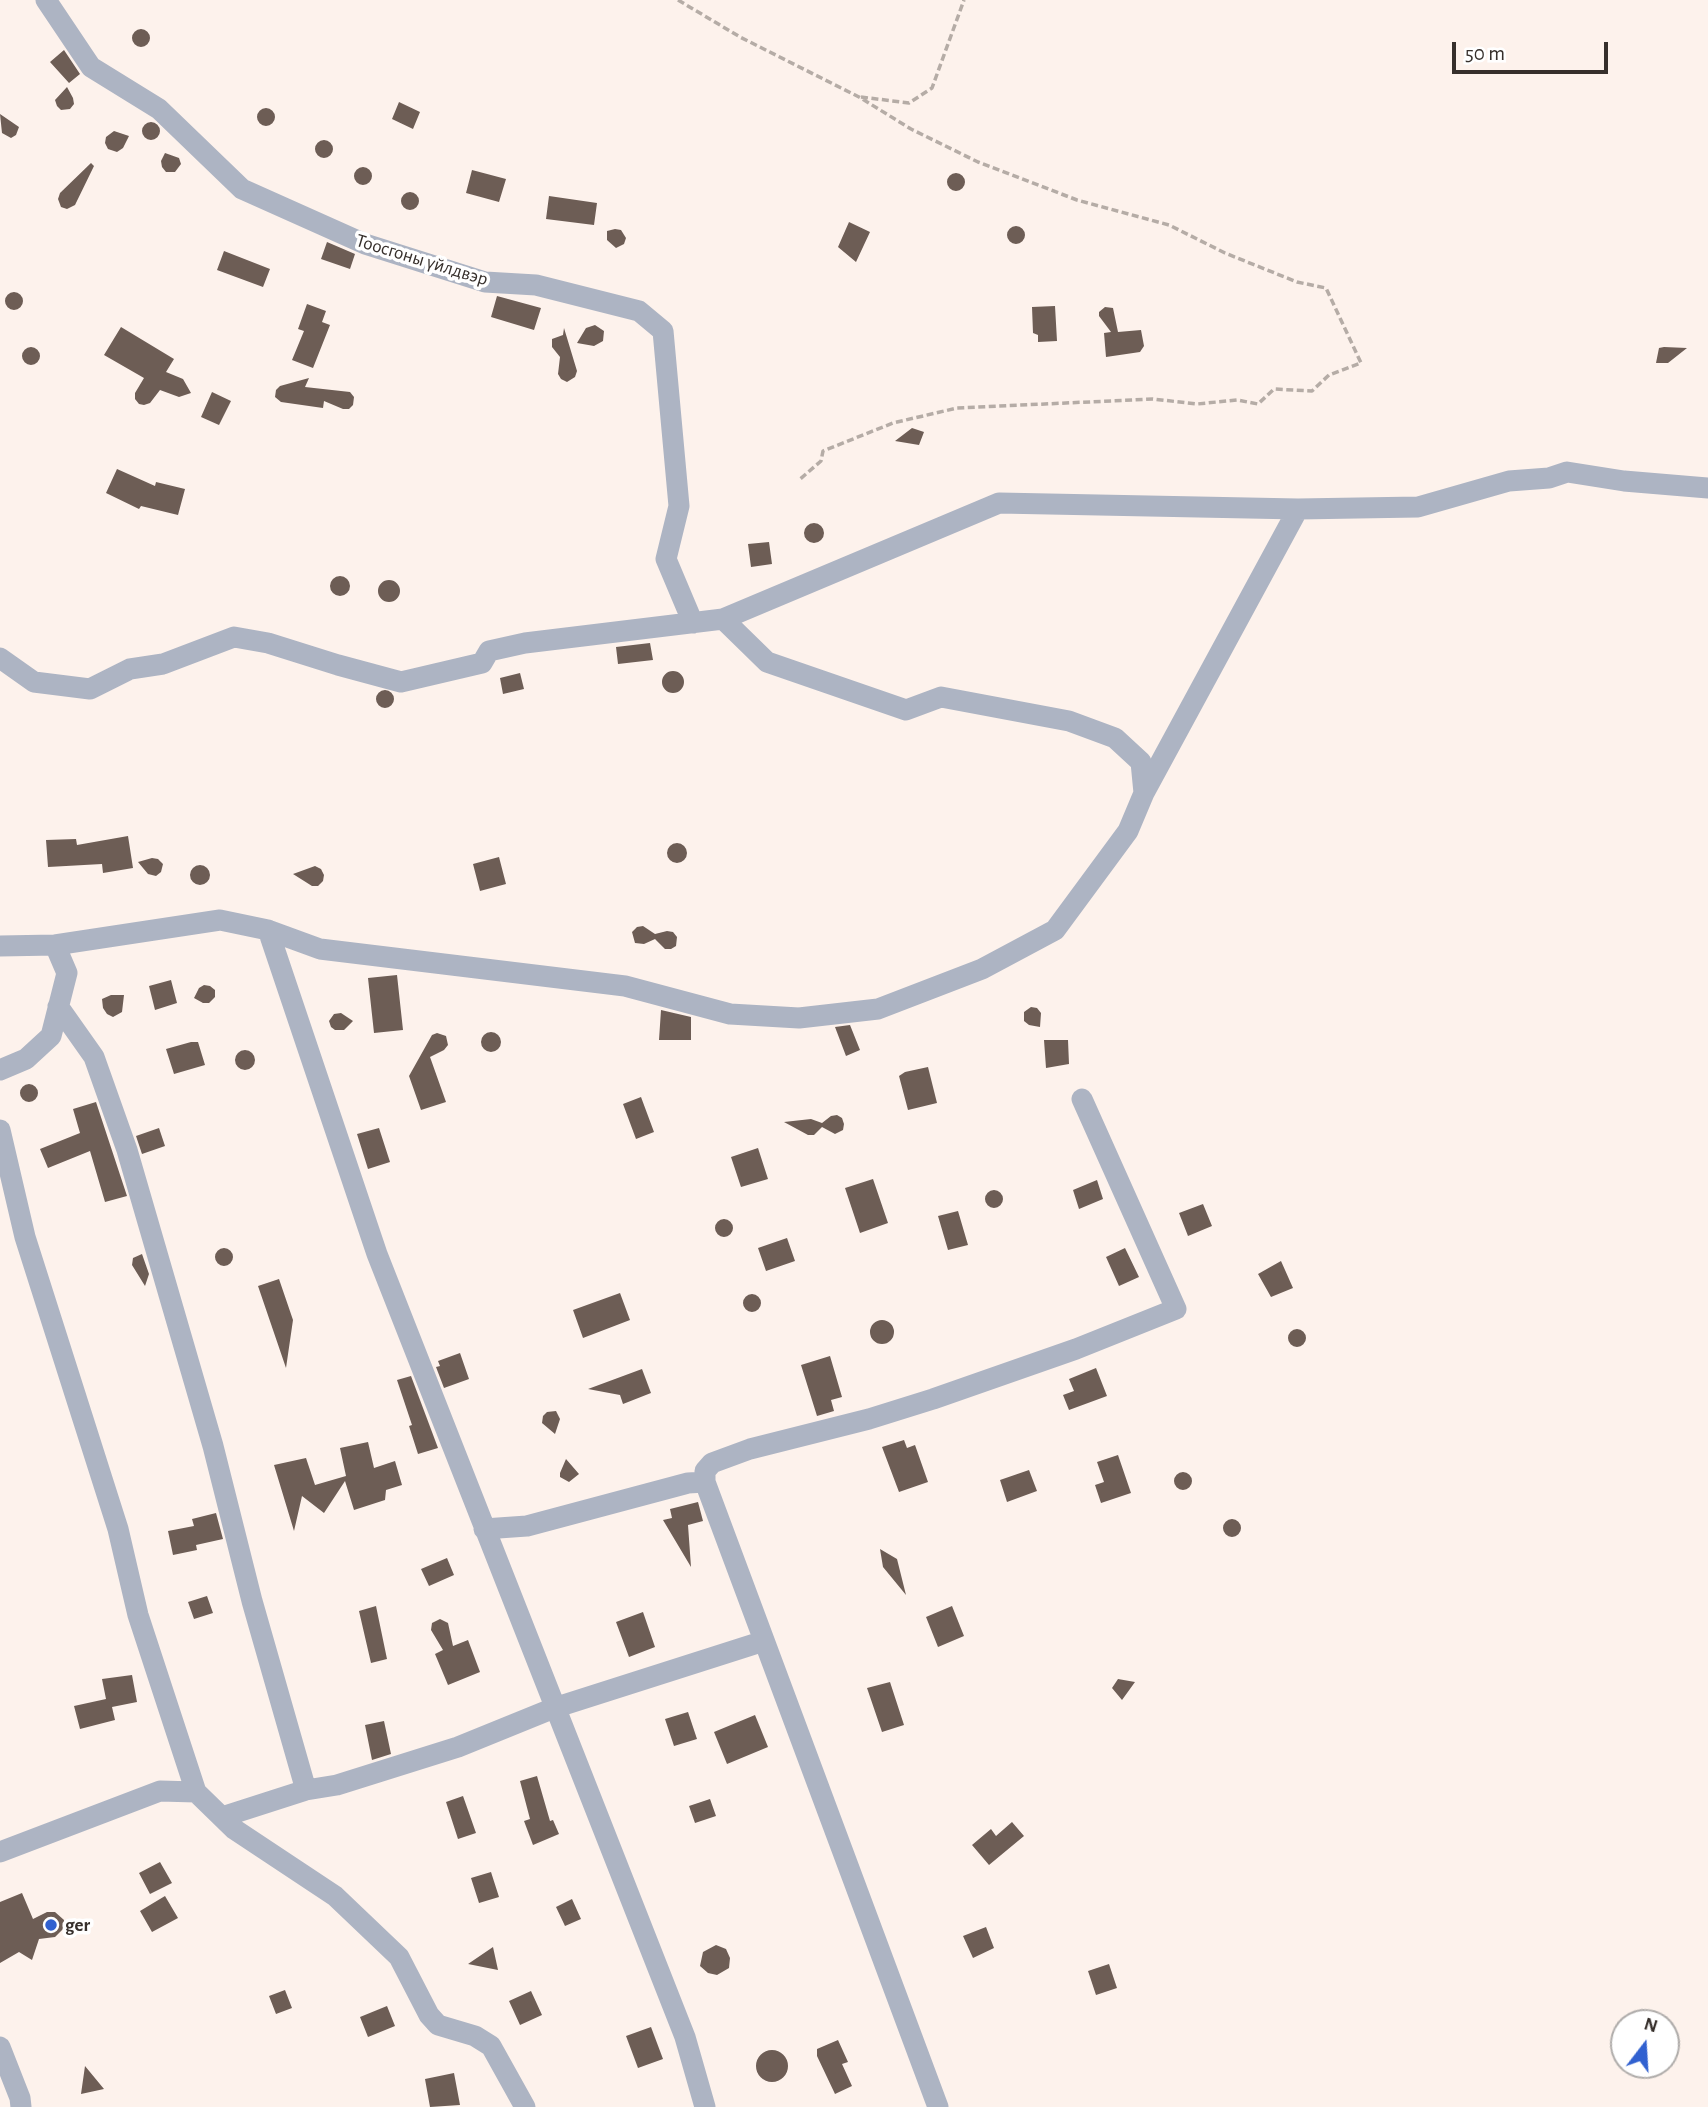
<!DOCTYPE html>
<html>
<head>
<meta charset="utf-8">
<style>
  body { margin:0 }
  #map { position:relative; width:1708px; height:2107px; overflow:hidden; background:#fdf2ec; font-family:"Alegreya Sans",sans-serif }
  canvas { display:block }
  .north { position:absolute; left:1610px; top:2009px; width:70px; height:70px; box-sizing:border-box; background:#fff; border:2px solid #afacaa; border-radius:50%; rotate:17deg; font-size:19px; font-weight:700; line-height:28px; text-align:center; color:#362f2b }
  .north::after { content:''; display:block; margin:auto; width:24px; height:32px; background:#3161d0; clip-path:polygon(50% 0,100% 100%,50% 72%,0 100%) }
  .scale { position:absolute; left:1452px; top:42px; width:156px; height:32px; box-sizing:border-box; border:4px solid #362f2b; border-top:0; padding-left:9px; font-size:21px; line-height:24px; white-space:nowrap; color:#362f2b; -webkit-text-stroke:5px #fff; paint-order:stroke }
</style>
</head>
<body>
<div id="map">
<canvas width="1708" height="2107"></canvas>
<div class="north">N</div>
<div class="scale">50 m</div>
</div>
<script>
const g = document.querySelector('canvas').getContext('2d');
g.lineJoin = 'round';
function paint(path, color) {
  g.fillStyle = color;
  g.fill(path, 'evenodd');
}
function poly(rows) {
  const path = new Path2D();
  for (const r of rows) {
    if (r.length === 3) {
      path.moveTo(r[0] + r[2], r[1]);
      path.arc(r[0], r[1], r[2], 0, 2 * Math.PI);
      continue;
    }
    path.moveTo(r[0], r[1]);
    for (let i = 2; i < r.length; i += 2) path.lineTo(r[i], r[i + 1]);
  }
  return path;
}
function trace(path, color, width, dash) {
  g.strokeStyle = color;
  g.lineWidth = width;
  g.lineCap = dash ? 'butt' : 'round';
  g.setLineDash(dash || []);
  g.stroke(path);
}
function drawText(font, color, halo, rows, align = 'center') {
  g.font = font + ' "Alegreya Sans",sans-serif';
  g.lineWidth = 7;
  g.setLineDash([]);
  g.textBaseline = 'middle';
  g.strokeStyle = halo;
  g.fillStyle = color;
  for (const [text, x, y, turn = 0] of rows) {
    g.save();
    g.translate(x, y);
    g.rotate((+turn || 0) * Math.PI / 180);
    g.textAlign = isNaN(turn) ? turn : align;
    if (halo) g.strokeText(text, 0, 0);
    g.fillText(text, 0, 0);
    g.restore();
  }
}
const building = poly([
  [141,38,9],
  [64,50,80,74,69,83,50,62],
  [67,87,73,98,74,104,70,109,61,110,57,106,55,100],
  [399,102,420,112,413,129,392,119],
  [266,117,9],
  [0,114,19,127,16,135,11,138,2,133],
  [151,131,9],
  [114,131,129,136,123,148,117,152,108,149,105,143,106,137],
  [324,149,9],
  [165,153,179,158,181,164,175,172,166,172,162,167,161,161],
  [91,163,94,166,75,205,67,209,61,207,58,199,60,193],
  [363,176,9],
  [472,170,506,179,499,202,466,193],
  [956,182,9],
  [410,201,9],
  [549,196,597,203,594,225,546,219],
  [849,222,870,232,856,262,838,247],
  [1016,235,9],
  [615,229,621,230,626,238,624,244,616,248,607,240,607,231],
  [327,242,355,254,350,269,321,259],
  [224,251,270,269,263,287,217,270],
  [14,301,9],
  [497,296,541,308,534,330,491,317],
  [307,304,326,311,322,322,330,325,313,368,292,360,304,331,298,329],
  [1055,306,1057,341,1038,342,1038,335,1033,333,1032,307],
  [1105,307,1113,308,1118,332,1141,330,1144,346,1140,352,1106,357,1104,333,1111,332,1099,316,1099,312],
  [595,325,604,331,603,341,594,346,577,343,586,328],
  [121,327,174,359,166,372,183,379,191,393,179,397,160,390,150,403,144,405,139,404,135,399,135,393,144,378,104,355],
  [564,328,577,371,575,377,567,382,561,379,558,374,560,357,552,347,552,339,563,335],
  [31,356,9],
  [1659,348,1664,347,1687,348,1668,363,1656,363],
  [309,378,305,387,350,392,354,397,353,405,349,409,343,409,324,401,323,408,281,402,275,397,276,390,280,386],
  [212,392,231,401,219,425,201,417],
  [912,428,924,432,919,445,895,441],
  [117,469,155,486,156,482,185,489,178,515,141,506,139,509,106,493],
  [814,533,10],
  [769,542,772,564,751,567,748,544],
  [340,586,10],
  [389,591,11],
  [650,643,653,660,618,664,616,647],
  [673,682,11],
  [520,673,524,689,503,694,500,678],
  [385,699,9],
  [128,836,133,868,103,873,102,864,48,867,46,840,76,839,77,845],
  [677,853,10],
  [499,857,506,884,480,891,473,864],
  [152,858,158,859,163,864,161,872,156,876,148,874,138,862],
  [200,875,10],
  [315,866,321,869,324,875,323,881,318,886,312,886,293,874],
  [643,926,655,934,667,931,673,932,677,937,676,946,671,949,665,949,655,939,644,944,635,943,632,932,637,927],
  [397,975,403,1030,374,1033,368,978],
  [171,980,177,1003,155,1010,149,986],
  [204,985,210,986,215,990,215,997,209,1003,203,1003,194,998,199,988],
  [111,995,124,995,122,1012,113,1017,107,1014,103,1008,102,999],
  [1031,1007,1037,1008,1041,1013,1040,1027,1029,1025,1024,1021,1024,1012],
  [661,1010,691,1017,691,1040,659,1040],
  [341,1013,353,1021,344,1030,335,1030,331,1027,329,1021,334,1014],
  [850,1025,860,1050,846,1056,835,1027],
  [491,1042,10],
  [437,1033,446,1036,448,1045,444,1050,430,1057,446,1102,421,1110,409,1076,432,1035],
  [1044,1040,1068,1040,1069,1064,1046,1068],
  [191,1042,198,1042,205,1065,174,1074,166,1049],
  [245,1060,10],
  [928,1067,937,1103,908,1110,899,1076,905,1072],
  [29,1093,9],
  [641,1097,654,1132,636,1139,623,1104],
  [96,1102,127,1196,105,1202,90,1151,48,1168,40,1149,80,1133,73,1109],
  [837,1115,842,1118,844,1124,843,1130,835,1134,822,1127,814,1135,808,1135,784,1122,811,1119,822,1123,831,1116],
  [159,1128,165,1146,142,1154,136,1136],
  [379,1128,390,1162,368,1169,357,1134],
  [758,1148,768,1179,741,1187,731,1157],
  [873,1179,888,1223,860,1233,845,1188],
  [1097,1180,1103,1199,1079,1209,1073,1190],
  [994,1199,9],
  [1203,1204,1212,1226,1188,1236,1179,1213],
  [958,1211,968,1245,948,1250,938,1216],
  [724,1228,9],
  [787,1238,795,1261,766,1271,758,1248],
  [224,1257,9],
  [1125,1248,1139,1277,1119,1286,1106,1257],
  [142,1254,149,1274,145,1286,132,1265,133,1258],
  [1281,1261,1293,1288,1271,1297,1258,1274],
  [279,1279,293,1320,286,1368,258,1286],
  [620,1293,630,1320,583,1338,573,1310],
  [752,1303,9],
  [882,1332,12],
  [1297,1338,9],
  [460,1353,469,1379,444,1388,436,1367,440,1366,438,1361],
  [830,1356,842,1397,831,1400,834,1411,817,1416,801,1365],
  [1096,1368,1107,1396,1069,1410,1063,1395,1074,1391,1069,1379],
  [642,1369,651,1393,623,1404,620,1395,588,1389],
  [411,1376,438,1448,418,1454,409,1426,412,1425,397,1380],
  [556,1411,560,1419,555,1434,542,1423,543,1416,547,1412],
  [904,1440,907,1448,915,1445,928,1482,899,1492,882,1447],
  [368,1442,374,1468,395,1461,402,1485,386,1490,385,1500,354,1510,345,1481,324,1513,302,1496,294,1531,274,1465,306,1458,315,1485,346,1476,340,1448],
  [1118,1455,1131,1493,1101,1503,1095,1485,1104,1482,1097,1462],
  [566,1459,579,1474,569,1482,560,1477,560,1473],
  [1029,1470,1037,1491,1007,1502,1000,1480],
  [1183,1481,9],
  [698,1502,703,1521,688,1525,691,1567,663,1520,672,1518,670,1509],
  [216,1513,223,1539,196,1545,197,1550,173,1555,168,1531,194,1526,192,1519],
  [1232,1528,9],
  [880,1549,897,1559,906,1595,883,1567],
  [447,1558,454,1575,429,1586,421,1569],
  [207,1596,213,1613,194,1619,188,1602],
  [376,1606,387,1659,371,1663,359,1611],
  [952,1606,964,1636,938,1647,926,1617],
  [643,1612,655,1647,629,1657,616,1622],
  [440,1619,448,1623,453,1646,468,1640,480,1672,448,1685,435,1654,443,1650,431,1630,432,1623],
  [132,1675,137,1702,112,1707,115,1720,80,1729,74,1706,106,1699,102,1679],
  [1118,1679,1135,1682,1122,1700,1112,1688],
  [890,1682,904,1725,882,1732,867,1688],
  [688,1712,697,1739,674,1746,665,1719],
  [755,1715,768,1747,727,1764,714,1732],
  [384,1721,391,1754,372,1760,365,1725],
  [537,1776,550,1821,553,1820,559,1834,533,1845,524,1821,530,1819,520,1781],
  [463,1796,476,1833,458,1839,446,1802],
  [710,1799,716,1816,695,1823,689,1806],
  [1012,1822,1024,1836,989,1865,972,1845,991,1829,996,1836],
  [160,1862,172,1883,150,1894,139,1873],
  [491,1872,499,1897,479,1903,471,1878],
  [22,1893,33,1919,47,1912,55,1912,64,1920,64,1928,55,1937,39,1939,32,1960,19,1952,0,1963,0,1902],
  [165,1896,178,1918,152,1932,140,1911],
  [572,1899,581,1919,565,1926,556,1907],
  [986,1927,994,1948,973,1958,963,1936],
  [716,1945,726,1949,730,1958,729,1968,717,1975,708,1973,700,1966,703,1952],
  [493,1947,498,1970,468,1964],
  [1109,1964,1117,1988,1096,1995,1088,1971],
  [285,1990,292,2008,276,2014,269,1996],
  [531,1991,542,2015,520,2025,509,2001],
  [387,2006,395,2026,368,2037,360,2017],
  [651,2027,663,2059,638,2068,626,2036],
  [838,2040,848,2062,842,2064,852,2086,835,2094,817,2056,817,2049],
  [772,2066,16],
  [85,2066,104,2089,81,2094],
  [454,2073,460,2105,430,2107,425,2079]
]);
const path = poly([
  [678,0,740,37,859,97,911,129,978,162,1077,200,1169,225,1225,253,1297,282,1326,288,1361,363,1329,375,1312,391,1274,389,1258,404,1237,400,1197,404,1153,399,957,408,893,423,823,451,821,461,799,480],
  [861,97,909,103,932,88,964,0]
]);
const minor = poly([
  [46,0,91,67,159,109,242,189,365,244,485,282,536,285,639,311,663,331,679,506,666,559,693,623],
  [0,658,34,682,90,689,130,669,163,664,234,637,268,643,338,665,401,682,482,663,489,651,525,643,723,619,999,503,1298,509,1418,507,1509,481,1549,478,1567,472,1624,481,1708,488],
  [1144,793,1298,509],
  [268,930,377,1254,685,2037,705,2107],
  [0,946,55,945,220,920,268,930,320,949,625,986,730,1014,799,1018,878,1009,982,969,1055,930,1128,831,1144,793,1141,762,1115,738,1069,721,941,697,906,710,767,662,723,619],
  [58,1006,94,1057,127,1150,213,1446,252,1601,306,1790,222,1817],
  [0,1070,26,1059,51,1036,67,973,55,945],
  [0,1130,25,1237,118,1529,138,1615,196,1792,234,1829,335,1896,399,1957,429,2015,438,2025,475,2036,491,2046,525,2107],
  [484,1529,527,1526,688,1483,705,1482],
  [306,1790,337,1785,458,1747,554,1708,764,1641],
  [0,1852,160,1791,196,1792],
  [0,2047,20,2098,21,2107],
  [938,2107,705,1482,705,1471,712,1463,750,1449,869,1419,933,1399,1076,1349,1176,1309,1082,1099]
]);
const markers = [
  [51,1925,7,"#3161d0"]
];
const streetNames = [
  ["Тоосгоны үйлдвэр",422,260,17]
];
const poiNames = [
  ["ger",65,1925]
];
paint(building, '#6d5d55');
trace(path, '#b5aca6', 3.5, [7, 3.5]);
trace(minor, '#adb4c3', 21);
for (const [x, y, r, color] of markers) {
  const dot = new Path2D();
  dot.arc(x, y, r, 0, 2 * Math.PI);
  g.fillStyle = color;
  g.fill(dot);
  trace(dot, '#fff', 2.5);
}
drawText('19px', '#362f2b', '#fff', streetNames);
drawText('bold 19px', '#362f2b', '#fff', poiNames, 'left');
</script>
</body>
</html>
